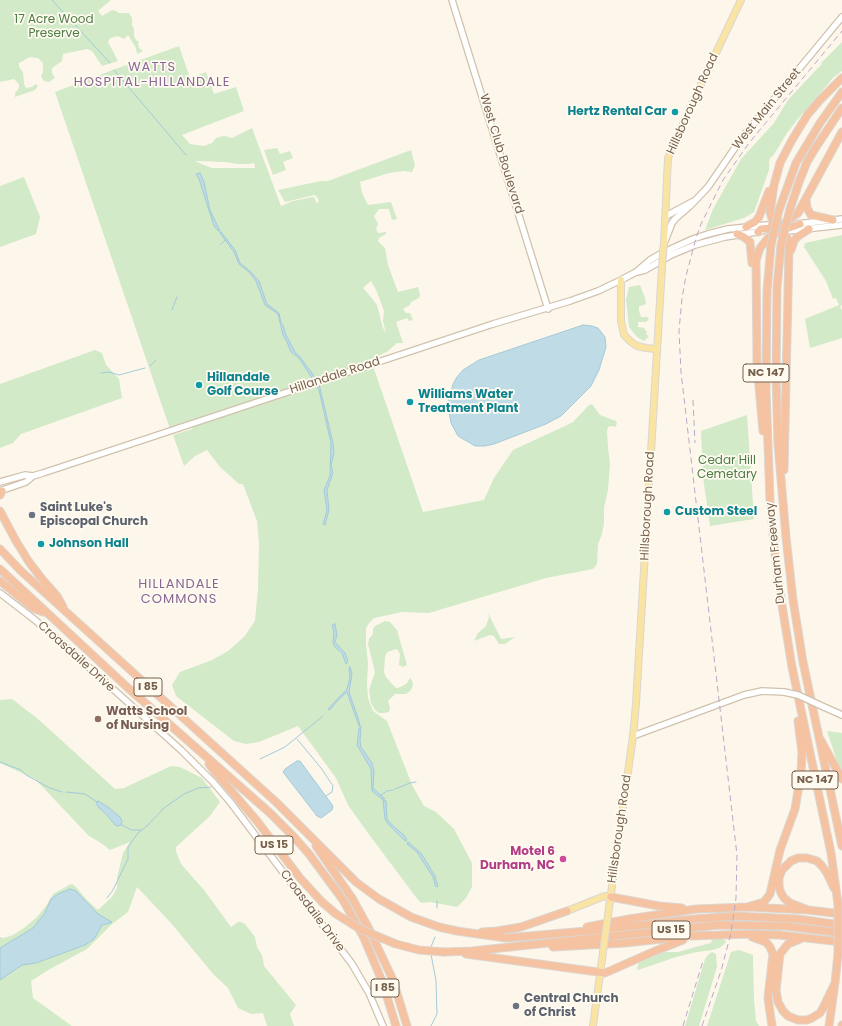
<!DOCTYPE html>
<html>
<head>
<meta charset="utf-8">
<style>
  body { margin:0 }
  canvas { display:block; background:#fcf7ea }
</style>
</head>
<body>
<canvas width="842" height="1026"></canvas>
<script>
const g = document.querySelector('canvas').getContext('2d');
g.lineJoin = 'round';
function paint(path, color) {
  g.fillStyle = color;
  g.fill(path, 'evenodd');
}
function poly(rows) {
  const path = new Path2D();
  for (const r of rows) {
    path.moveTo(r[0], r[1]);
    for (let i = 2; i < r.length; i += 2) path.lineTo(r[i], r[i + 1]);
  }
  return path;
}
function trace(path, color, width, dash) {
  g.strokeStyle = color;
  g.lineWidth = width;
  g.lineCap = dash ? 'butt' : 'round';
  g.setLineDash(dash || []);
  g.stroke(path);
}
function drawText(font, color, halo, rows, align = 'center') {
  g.font = font + ' Poppins,sans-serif';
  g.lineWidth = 3.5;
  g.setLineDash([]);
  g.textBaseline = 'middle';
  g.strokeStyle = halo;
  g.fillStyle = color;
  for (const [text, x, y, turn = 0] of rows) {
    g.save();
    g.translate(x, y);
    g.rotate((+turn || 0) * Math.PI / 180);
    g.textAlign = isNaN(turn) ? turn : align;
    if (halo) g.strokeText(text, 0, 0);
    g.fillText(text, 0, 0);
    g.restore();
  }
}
const green = poly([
  [0,0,111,0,98,11,102,16,112,10,116,11,119,13,129,13,132,18,132,25,134,29,134,36,136,40,139,42,138,44,139,48,143,51,137,54,136,48,128,35,124,39,118,36,110,38,108,42,118,61,102,66,92,51,87,49,63,54,62,61,52,68,52,73,55,78,49,82,44,81,41,77,43,72,43,63,38,58,30,57,19,63,19,67,23,72,24,84,26,88,32,87,36,84,38,86,35,90,15,97,15,93,19,88,19,84,14,79,0,82],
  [842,42,842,71,834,77,797,120,787,133,773,156,770,158,769,162,769,170,754,212,744,218,705,230,713,209,741,159,774,123,788,100,815,71,821,65,822,62],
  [179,46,190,78,206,72,214,94,236,87,244,111,182,135,190,144,204,146,212,143,216,138,224,136,232,138,252,128,281,206,293,201,314,197,317,204,319,200,315,195,285,202,278,190,321,181,328,181,411,150,415,165,412,172,404,171,389,173,360,182,362,193,368,205,391,202,397,219,392,220,389,209,379,209,374,216,378,224,376,229,378,233,386,232,386,234,379,238,378,241,385,248,388,265,398,292,418,287,420,295,419,298,411,302,410,305,403,309,406,313,410,313,413,320,409,321,407,318,396,322,403,343,397,343,388,351,371,360,423,512,484,500,494,478,513,450,565,426,573,422,589,405,592,404,600,415,616,421,617,424,615,427,612,426,608,427,607,431,608,448,610,464,608,490,604,508,604,523,602,534,598,544,597,564,593,569,546,578,429,613,402,612,374,618,369,623,366,628,366,644,368,663,367,684,368,698,373,711,387,721,412,785,424,806,436,812,454,829,472,863,472,887,466,898,457,907,430,902,421,903,415,896,365,829,348,805,336,778,298,726,259,742,246,744,234,741,176,696,172,685,180,672,212,660,228,651,244,637,255,621,258,588,259,544,257,521,243,484,239,484,220,467,207,450,195,456,184,466,173,435,192,429,196,422,170,429,55,92,110,71],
  [195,161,225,162,238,164,250,164,254,163,255,168,212,168,199,163],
  [371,281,377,292,384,311,383,321,386,333,383,328,377,305,370,296,363,288],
  [277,148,280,154,290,151,293,158,283,162,286,170,273,175,264,150],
  [24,177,40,217,36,234,0,247,0,186],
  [842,235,842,305,840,307,842,310,842,338,810,348,805,319,839,305,836,298,833,299,826,281,804,247,805,243],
  [640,285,645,298,646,303,644,305,639,306,639,311,641,317,647,317,649,319,646,322,638,322,638,327,644,328,647,332,646,334,649,336,644,341,637,337,629,327,626,300,629,287],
  [95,350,102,353,106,365,119,379,122,398,21,434,13,443,0,448,0,384],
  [747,415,754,519,710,526,703,477,701,431],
  [488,613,501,639,515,637,505,644,499,644,494,636,490,635,474,641,478,633,486,626,489,617],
  [385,621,390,622,397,630,407,665,403,667,399,665,400,654,397,649,387,652,385,657,384,672,386,677,392,684,396,688,401,687,407,683,410,678,412,680,413,685,411,690,406,694,395,694,388,701,390,708,389,712,384,713,379,713,375,710,371,703,369,690,375,672,368,644,369,639,373,634,373,629,375,626],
  [12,699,38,719,115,789,124,788,171,766,180,767,202,778,220,802,210,816,176,847,176,851,181,864,204,890,231,927,238,922,241,922,245,924,255,937,257,947,262,955,264,966,296,1005,290,1014,294,1026,267,1026,263,1013,251,1014,238,1008,228,988,214,975,171,923,137,887,128,912,112,924,87,949,50,969,31,981,33,998,72,1026,0,1026,0,937,4,938,13,935,24,928,37,917,46,906,53,894,69,885,72,884,76,887,88,901,98,910,112,897,117,888,117,878,123,853,130,842,110,850,101,843,89,836,35,779,0,763,0,700],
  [827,731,842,733,842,770,838,764],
  [720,938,725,940,726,942,721,947,713,950,697,952,676,957,638,970,637,968,639,963,649,958,665,952,678,952,699,946,711,943,712,940],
  [739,950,753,955,754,1000,756,1021,759,1026,707,1026,731,952],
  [712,952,716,954,717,967,699,1026,685,1026,705,959,708,955]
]);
const water = poly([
  [200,173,204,182,210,210,220,231,218,231,214,226,199,179,196,174,200,173],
  [221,232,235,250,240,263,251,272,259,281,267,304,279,313,281,323,283,325,285,333,295,352,300,357,314,376,315,379,313,380,312,378,299,358,291,352,287,342,283,335,278,314,265,305,256,281,249,272,239,264,234,252,220,233,221,232],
  [583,325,592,326,598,328,605,337,606,347,599,370,591,386,561,416,546,424,494,444,485,446,475,446,458,436,451,423,449,412,448,404,453,384,457,377,463,370,479,360,583,325],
  [319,384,333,443,334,453,331,465,333,473,327,490,329,510,325,525,323,524,327,510,324,490,330,476,331,443,319,390,316,385,319,384],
  [335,624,337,635,335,642,345,653,348,661,346,664,342,653,334,646,333,643,334,632,332,625,335,624],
  [350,667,352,674,349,692,359,721,360,726,359,726,347,692,338,700,330,710,328,709,347,689,350,678,349,668,350,667],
  [361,727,360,741,361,747,372,763,374,771,373,788,385,799,382,799,372,791,371,769,357,745,359,728,361,727],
  [297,761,300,761,333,806,332,810,321,818,317,816,283,772,285,769,297,761],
  [383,800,386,801,387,819,392,825,404,835,407,840,405,841,388,824,385,819,383,800],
  [98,801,108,807,120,817,122,821,121,825,118,826,115,825,105,813,99,808,96,803,98,801],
  [408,842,421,853,435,876,438,886,436,887,435,885,435,884,433,877,417,852,407,844,408,842],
  [70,889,76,891,98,914,112,922,111,923,102,925,94,939,85,945,36,963,22,965,0,980,0,948,33,928,45,913,51,899,58,894,70,889]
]);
const stream = poly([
  [52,0,110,63],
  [114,70,186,155],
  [220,245,225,240],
  [172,310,177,297],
  [150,366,156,360],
  [101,373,109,372,119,375,145,368],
  [297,739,321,768,333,786,332,792,326,796],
  [260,759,285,747,323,716],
  [0,762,21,770,26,775,50,788,62,792],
  [395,789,410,783,416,782],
  [66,792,85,794,97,802],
  [381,795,387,791,393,790],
  [122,825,131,830,141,830],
  [107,898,113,890,128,859,128,847,138,833,147,826,164,808,184,794,198,788,211,787],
  [437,908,437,901],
  [431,947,435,937],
  [431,954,436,981,437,1014,431,1026]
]);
const secondary = poly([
  [452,0,548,309],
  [666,216,692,202],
  [797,224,842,219],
  [787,231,842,225],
  [665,241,672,223,675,219,690,206,708,187,741,139,842,17],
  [637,272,645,270,671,255,695,245,725,237,762,231],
  [0,482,25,475,33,476],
  [0,491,26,482,33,476,43,473,493,324,570,301,598,291,621,280,636,272,650,260,662,253,693,239,708,234,728,229,767,225],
  [0,593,35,620,64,645,181,750,213,782,231,803,352,964,369,993,383,1026],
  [824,707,842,715],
  [633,736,744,695,762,691,784,692]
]);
const primary = poly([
  [664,242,668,158,688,112,741,0],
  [621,280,621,321,624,335,631,342,637,346,646,348,656,349],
  [567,911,602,897,606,896,611,897],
  [608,915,633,736,636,704,662,267],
  [593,1026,603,952]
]);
const highway = poly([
  [806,199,807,208,811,215,833,220],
  [790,209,799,182,807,162,816,147,842,108],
  [779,210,796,163,820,123,842,92],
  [772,224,785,234,789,242,789,248,784,470],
  [780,226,772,219,770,212,774,185,780,163,792,140,808,114,820,100,842,78],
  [746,227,755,222,759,217,769,191],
  [758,232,761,229,771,228,783,224,798,213,842,132],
  [737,234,744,237,750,242,752,263],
  [771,245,767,291,766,390,770,500,775,554,781,599,792,667,831,853,838,904],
  [781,245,777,287,776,376,778,444,786,537,793,600,803,662,842,846],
  [791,250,794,241,797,237,809,229],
  [763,431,757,364,756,260,760,248,769,237,778,232,800,224],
  [0,495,2,491],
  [0,511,16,541,29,562,42,579,57,596,63,607],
  [0,549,21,571,276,802,356,882,379,899,411,917,439,927,457,931,506,938,598,930,694,919,735,916,798,919,842,925],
  [0,569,127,687,270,813,294,837,309,854,343,900,364,938,382,981,396,1026],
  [0,581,33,608,43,612],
  [820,739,842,779],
  [209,764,215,772,257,821,300,878,322,902,336,914],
  [316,846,352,898,368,927,393,980,407,1026],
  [834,888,827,873,822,866,817,861,807,858,798,858,791,861,782,870,779,878,779,887,781,893,784,898,790,903,808,910,842,914],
  [611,897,659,906,682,908],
  [747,907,764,902,770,894,780,850,795,809,801,773,802,752,798,721],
  [587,927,629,919,696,909,747,907,808,910],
  [482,932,497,931,521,927,567,911],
  [752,937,766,942,770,947,773,954,768,998,772,1026],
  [800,939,788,944,780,954,776,990,778,1002,783,1011,788,1016,798,1020,807,1020,812,1018,820,1013,823,1008,835,983],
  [553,947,625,943,689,936,750,934,780,935,842,942],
  [444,952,472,951,718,925,785,926,842,933],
  [466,954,605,973,655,951,683,940],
  [829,1026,835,983,838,954],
  [842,1026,842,1025]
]);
const rail = poly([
  [693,400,695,443],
  [683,1026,703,961],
  [702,1026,721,971,731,933,736,898,737,855,681,372,679,331,682,298,686,276,696,238,701,224,723,180,749,143,842,31]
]);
const secondaryBridge = poly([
  [784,692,798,695,824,707]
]);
const primaryBridge = poly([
  [662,267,664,242],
  [603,952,608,915]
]);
const highwayBridge = poly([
  [771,245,779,210],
  [781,245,790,209],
  [838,904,838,954],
  [336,914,360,929,396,944,419,950,444,952]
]);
const markers = [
  [675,112,4,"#0f9aa8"],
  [199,385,4,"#0f9aa8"],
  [410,402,4,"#0f9aa8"],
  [667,512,4,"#0f9aa8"],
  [32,515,4,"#6b7280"],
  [41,544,4,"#0f9aa8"],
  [98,719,4,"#8d6e63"],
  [563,859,4,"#d1479c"],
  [516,1006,4,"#6b7280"]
];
const shields = [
  [766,373,46],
  [148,687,28],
  [815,780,46],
  [274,845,38],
  [671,930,38],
  [385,988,28]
];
const shieldNames = [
  ["NC 147",766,373],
  ["I 85",148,687],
  ["NC 147",815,780],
  ["US 15",274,845],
  ["US 15",671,930],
  ["I 85",385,988]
];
const parkNames = [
  ["17 Acre Wood",54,20],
  ["Preserve",54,34],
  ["Cedar Hill",727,461],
  ["Cemetary",727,475]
];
const streetNames = [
  ["Hillsborough Road",693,104,-66],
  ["West Main Street",767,109,-51],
  ["West Club Boulevard",501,154,73],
  ["Hillandale Road",335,376,-18],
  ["Hillsborough Road",648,506,-87],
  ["Durham Freeway",776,553,-96],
  ["Croasdaile Drive",76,657,42],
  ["Hillsborough Road",620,829,-82],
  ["Croasdaile Drive",312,911,53]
];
const cultureNames = [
  ["Hertz Rental Car",667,112,"right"],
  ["Hillandale",207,378],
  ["Golf Course",207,392],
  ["Williams Water",418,395],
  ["Treatment Plant",418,409],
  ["Custom Steel",675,512],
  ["Johnson Hall",49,544]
];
const worshipNames = [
  ["Saint Luke's",40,508],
  ["Episcopal Church",40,522],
  ["Central Church",524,999],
  ["of Christ",524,1013]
];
const educationNames = [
  ["Watts School",106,712],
  ["of Nursing",106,726]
];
const hotelNames = [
  ["Motel 6",555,852],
  ["Durham, NC",555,866]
];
const neighbourhoodNames = [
  ["WATTS",152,68],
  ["HOSPITAL-HILLANDALE",152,83],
  ["HILLANDALE",179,585],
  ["COMMONS",179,600]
];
paint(green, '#d2eac8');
paint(water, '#bedbe6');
trace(water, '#a4cad8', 1);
trace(stream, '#a4cad8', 1);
trace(secondary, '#d1c2ad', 8);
trace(primary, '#dcd6d1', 8);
trace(highway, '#dcd6d1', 9);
trace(secondary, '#fff', 5.5);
trace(primary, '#f9e4a4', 6);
trace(highway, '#f5c2a2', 7);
trace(rail, '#bca7c7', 1, [6, 4]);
trace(secondaryBridge, '#d1c2ad', 8, []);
trace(primaryBridge, '#dcd6d1', 8, []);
trace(highwayBridge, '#dcd6d1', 9, []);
trace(secondaryBridge, '#fff', 5.5);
trace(primaryBridge, '#f9e4a4', 6);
trace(highwayBridge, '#f5c2a2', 7);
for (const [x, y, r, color] of markers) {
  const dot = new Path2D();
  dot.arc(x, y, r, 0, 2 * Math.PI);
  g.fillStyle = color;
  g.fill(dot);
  trace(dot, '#fffbf1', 1.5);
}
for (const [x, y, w] of shields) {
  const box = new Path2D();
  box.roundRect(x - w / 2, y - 9, w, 18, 3);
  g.fillStyle = '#fffbf1';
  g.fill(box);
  trace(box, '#77614d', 1);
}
drawText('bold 11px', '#77614d', null, shieldNames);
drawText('12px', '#4e7d45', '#fffbf1', parkNames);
drawText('12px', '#77614d', '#fffbf1', streetNames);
drawText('bold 12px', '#0d838f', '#fffbf1', cultureNames, 'left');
drawText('bold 12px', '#5b616d', '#fffbf1', worshipNames, 'left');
drawText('bold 12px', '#785e54', '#fffbf1', educationNames, 'left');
drawText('bold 12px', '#b23c85', '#fffbf1', hotelNames, 'right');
g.letterSpacing = '1px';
drawText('13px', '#896693', '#fffbf1', neighbourhoodNames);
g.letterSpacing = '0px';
</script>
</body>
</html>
